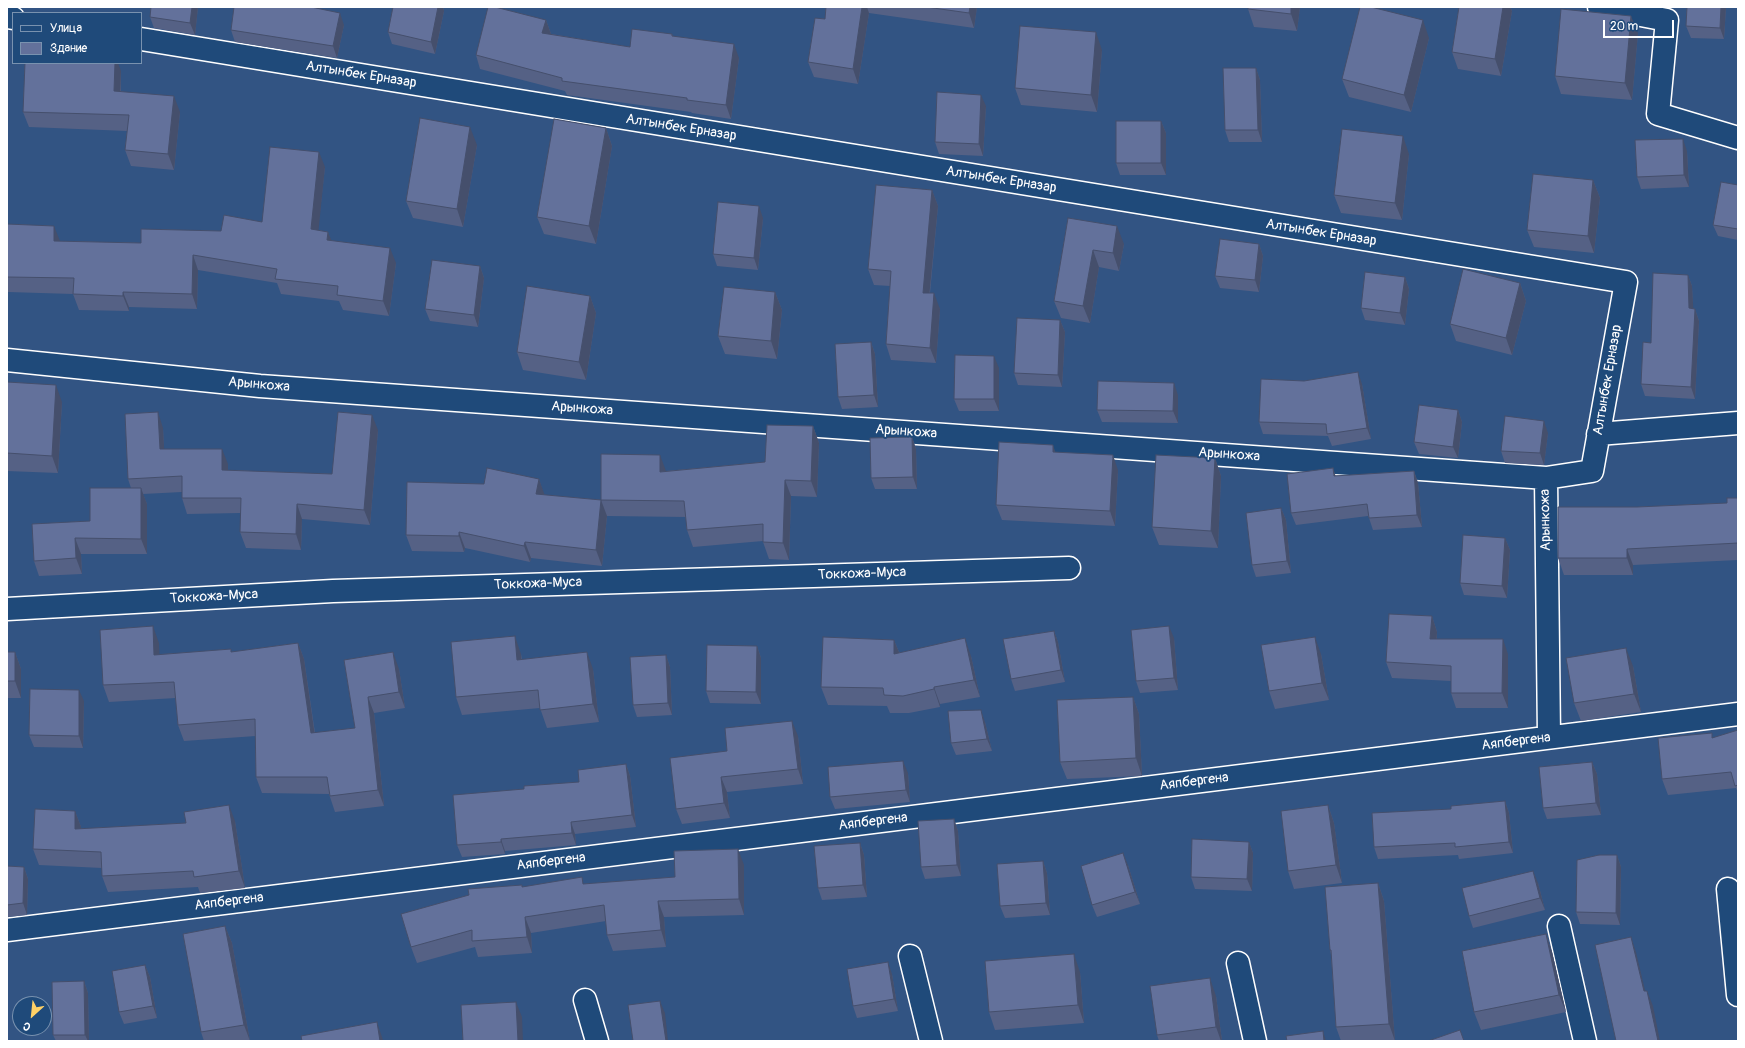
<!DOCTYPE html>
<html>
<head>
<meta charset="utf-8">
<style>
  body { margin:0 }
  #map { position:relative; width:1745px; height:1048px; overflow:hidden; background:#325483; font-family:Pangolin,sans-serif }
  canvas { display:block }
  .frame { position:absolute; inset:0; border:8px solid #fff; pointer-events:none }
  .legend { position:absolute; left:12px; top:12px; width:130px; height:52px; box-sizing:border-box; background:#1f4a7a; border:1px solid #7992af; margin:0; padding:5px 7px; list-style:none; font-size:12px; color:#fff }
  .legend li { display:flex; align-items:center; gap:8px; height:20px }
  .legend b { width:20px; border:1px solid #7992af }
  .north { position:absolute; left:12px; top:996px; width:40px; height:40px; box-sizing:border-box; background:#1f4a7a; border:1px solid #7992af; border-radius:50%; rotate:207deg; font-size:11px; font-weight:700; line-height:16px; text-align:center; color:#fff }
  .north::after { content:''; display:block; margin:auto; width:14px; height:18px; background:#ffd166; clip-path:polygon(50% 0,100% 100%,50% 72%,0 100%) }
  .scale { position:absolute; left:1603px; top:20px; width:71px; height:18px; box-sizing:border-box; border:2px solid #fff; border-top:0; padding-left:5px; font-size:12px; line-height:14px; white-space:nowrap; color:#fff; -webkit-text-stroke:3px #1f4a7a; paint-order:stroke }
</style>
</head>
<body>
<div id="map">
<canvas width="1745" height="1048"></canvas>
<div class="frame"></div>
<ul class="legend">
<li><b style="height:5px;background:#1f4a7a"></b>Улица</li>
<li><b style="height:11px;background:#63719b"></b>Здание</li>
</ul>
<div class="north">С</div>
<div class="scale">20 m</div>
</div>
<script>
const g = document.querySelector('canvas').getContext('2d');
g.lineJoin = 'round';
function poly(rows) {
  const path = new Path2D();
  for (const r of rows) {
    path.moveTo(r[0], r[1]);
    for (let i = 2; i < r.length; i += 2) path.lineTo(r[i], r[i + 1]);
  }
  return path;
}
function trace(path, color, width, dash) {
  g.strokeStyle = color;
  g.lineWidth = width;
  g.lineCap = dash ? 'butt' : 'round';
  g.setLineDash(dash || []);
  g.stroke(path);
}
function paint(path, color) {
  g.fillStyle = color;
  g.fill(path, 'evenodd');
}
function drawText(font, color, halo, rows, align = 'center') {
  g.font = font + ' Pangolin,sans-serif';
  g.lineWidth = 4;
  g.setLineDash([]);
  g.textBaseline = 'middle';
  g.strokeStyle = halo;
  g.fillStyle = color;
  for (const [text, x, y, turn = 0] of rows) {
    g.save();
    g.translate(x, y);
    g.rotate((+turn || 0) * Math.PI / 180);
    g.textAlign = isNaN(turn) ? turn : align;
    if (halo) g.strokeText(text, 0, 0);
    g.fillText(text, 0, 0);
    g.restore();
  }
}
const minor = poly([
  [1599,7,1667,20,1658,114,1738,138],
  [7,17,13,18],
  [141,39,1626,282,1592,471,1546,478],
  [7,360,260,386,1546,478,1549,737],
  [1598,434,1738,423],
  [7,609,333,591,1069,568],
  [1728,889,1738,995],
  [1559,926,1585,1041],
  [7,930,1738,714],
  [910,956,931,1041],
  [1238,963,1255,1041],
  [585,1000,597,1041]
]);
const wall = poly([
  [151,7,198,7,195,35,154,28,150,17],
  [393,7,443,7,444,11,435,54,392,44,388,32],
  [826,7,977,7,974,28,869,13,858,84,814,77,808,62,825,19],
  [1248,7,1300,7,1297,31,1254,27,1248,9],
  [1459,7,1510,7,1512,11,1501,76,1458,69,1452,52],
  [1687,7,1726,7,1724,39,1691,38,1686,26],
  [546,20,551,34,630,47,672,34,673,36,739,58,731,119,692,113,691,112,567,95,565,91,480,69,476,55],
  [344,25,337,58,235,42,231,30],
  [1638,33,1632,100,1561,94,1555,76],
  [1429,38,1411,112,1349,97,1342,79],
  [1102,50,1097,112,1021,105,1015,88],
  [1256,68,1260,80,1262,142,1229,142,1225,130],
  [121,71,121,91,180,112,174,170,131,166,125,150,127,131,29,127,23,112],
  [986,106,983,156,939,154,935,142],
  [1161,121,1166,133,1166,175,1120,175,1116,163],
  [606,128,612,146,596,244,544,234,537,217],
  [477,145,463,227,413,218,406,201],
  [1687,151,1689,187,1641,189,1637,177],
  [1409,154,1402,220,1341,213,1334,195],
  [325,167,318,230,328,232,331,241,396,263,389,316,343,310,339,301,281,294,277,283,198,270,197,309,129,307,129,311,79,310,73,294,8,292,7,288,7,224,60,241,141,243,221,231,262,222],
  [1593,180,1600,198,1594,253,1534,247,1527,230],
  [1738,185,1738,240,1718,236,1713,225],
  [932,190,938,206,930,293,940,309,936,363,891,360,886,344,890,286,874,285,868,269],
  [763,218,758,270,717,266,713,254],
  [1068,218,1124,244,1119,271,1099,267,1090,323,1061,318,1054,301],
  [1259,244,1263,256,1259,292,1220,288,1215,276],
  [480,266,484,278,478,327,430,321,425,309],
  [1688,275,1692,286,1693,308,1695,309,1699,321,1695,399,1645,396,1641,384,1651,343],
  [1405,277,1409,289,1405,325,1365,320,1361,308],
  [1520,283,1526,301,1512,355,1456,341,1450,324],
  [775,292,782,310,777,359,725,354,718,336],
  [590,296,596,313,586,380,523,370,517,352],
  [1060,320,1065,332,1062,387,1018,385,1014,373],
  [871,342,875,354,878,407,842,409,838,397],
  [999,368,999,411,959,411,954,399],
  [1304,381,1362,384,1371,439,1332,446,1328,436,1263,434,1259,422],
  [7,382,62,402,58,473,7,471],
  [1178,395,1178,423,1102,422,1097,410],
  [1458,410,1462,422,1458,458,1419,454,1414,442],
  [813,426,819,443,817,497,791,496,789,560,769,559,763,542,763,541,693,547,687,530,686,517,607,516,602,566,531,558,530,562,465,548,464,552,412,551,406,535,484,484,539,479,544,495,601,500,601,454,666,471,765,462],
  [163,428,164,449,228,464,228,470,332,474,378,430,370,525,302,519,301,550,246,548,240,532,241,513,187,514,182,498,182,492,143,494,147,504,147,554,81,554,82,574,39,576,34,561,90,521,131,488,128,479],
  [1548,433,1544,465,1505,463,1501,451],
  [912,437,916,449,917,489,875,489,871,478],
  [1056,452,1118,470,1115,526,1002,520,996,505],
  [1215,458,1221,476,1218,548,1159,545,1152,527],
  [1414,471,1418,483,1422,527,1373,530,1369,518,1368,516,1296,525,1291,513,1336,476],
  [1738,498,1738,560,1633,565,1633,575,1564,575,1558,558,1637,507,1727,503],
  [1281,508,1286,520,1291,573,1256,577,1252,565],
  [1505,538,1510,550,1507,598,1464,595,1460,583],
  [1432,616,1437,632,1437,639,1508,654,1508,708,1456,708,1451,693,1451,681,1392,678,1386,662],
  [1054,631,1058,642,1065,682,1015,691,1011,679],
  [1174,638,1178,690,1140,693,1136,681],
  [894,640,899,652,971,656,980,697,940,704,940,707,909,713,890,713,887,706,828,705,821,687],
  [159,643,159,654,232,652,298,643,304,659,315,733,355,728,344,660,399,669,405,708,374,713,384,806,335,812,329,794,262,793,256,777,256,736,184,741,178,725,176,698,109,702,103,685],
  [757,646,761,658,761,704,710,703,706,691],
  [7,652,15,652,21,669,21,698,7,698],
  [521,654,522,659,593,669,599,722,547,728,540,708,462,715,456,697],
  [1321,654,1329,700,1275,709,1269,691],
  [666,655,670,667,672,715,637,717,633,705],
  [1633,666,1641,712,1581,721,1574,703],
  [1133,697,1139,714,1142,776,1067,779,1060,762],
  [84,701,83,748,34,747,29,735],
  [985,722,992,751,956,755,951,743],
  [1738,730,1738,793,1736,788,1668,795,1662,779,1714,738],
  [798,736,803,784,727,792,730,818,682,824,676,809,727,751],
  [1592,762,1597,774,1601,815,1547,819,1543,808],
  [626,764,630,776,636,827,575,834,576,845,505,851,505,854,462,857,457,845,524,789,579,782],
  [908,773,910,802,835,809,830,797],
  [1505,801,1509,813,1513,853,1459,859,1458,855,1378,859,1374,847,1451,809],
  [1328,805,1334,823,1342,883,1294,889,1288,871],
  [75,811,81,827,81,829,235,821,245,888,200,893,198,887,108,892,102,876,102,868,39,865,33,849],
  [954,819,958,831,961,876,925,879,921,867],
  [1249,842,1253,853,1252,891,1195,889,1191,877],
  [860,843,864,855,867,897,822,900,818,888],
  [1617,855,1621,867,1620,925,1580,924,1576,912],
  [1043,861,1047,873,1050,915,1005,918,1000,906],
  [744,865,744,915,664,917,666,947,613,951,607,935,606,921,531,933,532,953,478,957,475,947,417,963,411,947,523,887,585,884,675,877],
  [1128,865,1140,904,1097,917,1092,905],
  [7,866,24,867,28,879,27,915,7,917],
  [1378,883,1384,901,1395,1041,1341,1041,1336,1027,1331,955,1330,950],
  [1538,883,1545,910,1473,928,1469,916],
  [225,926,232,943,250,1041,204,1041,201,1032],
  [1546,934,1552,952,1566,1012,1481,1030,1474,1012],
  [145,965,150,977,157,1018,124,1024,119,1012],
  [1080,972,1084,1023,995,1030,989,1012],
  [892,974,898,1011,857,1018,853,1006],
  [84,981,88,993,89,1041,56,1041,53,1035],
  [1216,996,1222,1041,1159,1041,1157,1035]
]);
const shadedWall = poly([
  [192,7,198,7,195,35,190,23],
  [438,7,443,7,444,11,435,54,431,42],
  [862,7,867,7,869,13,858,84,853,69],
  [970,7,977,7,974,28,969,13],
  [1291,7,1300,7,1297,31,1291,14],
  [1503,7,1510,7,1512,11,1501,76,1495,59],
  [1721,7,1726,7,1724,39,1720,28],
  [340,13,344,25,337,58,333,46],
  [1631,16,1638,33,1632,100,1625,83],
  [546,20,551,34,547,47,542,33],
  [1423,20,1429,38,1411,112,1404,95],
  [1096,32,1102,50,1097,112,1091,95],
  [734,44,739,58,731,119,726,105],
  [115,63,118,63,121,71,120,106,114,91],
  [1256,68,1260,80,1262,142,1258,130],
  [981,95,986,106,983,156,979,144],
  [174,96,180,112,174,170,168,154],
  [1161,121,1166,133,1166,175,1161,163],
  [470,127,477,145,463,227,457,209],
  [606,128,612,146,596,244,589,226],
  [1403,136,1409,154,1402,220,1395,203],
  [1683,139,1687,151,1689,187,1684,175],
  [319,152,325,167,317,245,311,229],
  [1593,180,1600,198,1594,253,1588,236],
  [932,190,938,206,928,308,923,293],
  [759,206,763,218,758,270,754,258],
  [54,226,60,241,54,241],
  [1117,226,1124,244,1119,271,1113,253],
  [328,232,334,247,327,240],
  [1259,244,1263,256,1259,292,1255,280],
  [390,248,396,263,389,316,383,301],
  [1093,250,1099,267,1090,323,1083,306],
  [193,255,198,270,197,309,192,294],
  [480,266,484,278,478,327,474,315],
  [1688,275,1692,286,1694,320,1689,308],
  [1405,277,1409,289,1405,325,1400,313],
  [1520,283,1526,301,1512,355,1506,338],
  [123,292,129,307,129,311,123,296],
  [775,292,782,310,777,359,771,341],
  [934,293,940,309,936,363,930,348],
  [590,296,596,313,586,380,579,362],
  [1695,309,1699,321,1695,399,1691,387],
  [1060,320,1065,332,1062,387,1058,375],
  [871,342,875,354,878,407,874,395],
  [994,356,999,368,999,411,994,399],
  [1358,372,1362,384,1371,439,1367,428],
  [1174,383,1178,395,1178,423,1173,411],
  [56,385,62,402,58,473,52,456],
  [1458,410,1462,422,1458,458,1453,447],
  [158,412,163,428,165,464,160,449],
  [372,415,378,430,370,525,364,510],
  [1544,421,1548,433,1544,465,1540,453],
  [813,426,819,443,817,497,811,481],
  [912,437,916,449,917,489,913,477],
  [1053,445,1058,460,1053,452],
  [222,449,228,464,228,486,222,470],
  [660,455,666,471,660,472],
  [1113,455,1118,470,1115,526,1110,511],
  [1215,458,1221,476,1218,548,1211,531],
  [1333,468,1337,480,1334,476],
  [1414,471,1418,483,1422,527,1417,515],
  [539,479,545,496,536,494],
  [785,480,791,496,789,560,783,543],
  [141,488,147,504,147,554,141,539],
  [601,500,607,516,602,566,596,550],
  [297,504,302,519,301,550,296,534],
  [1281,508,1286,520,1291,573,1287,561],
  [459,532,465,548,464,552,459,536],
  [75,538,81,554,82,574,76,558],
  [1505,538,1510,550,1507,598,1502,586],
  [525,542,531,558,530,562,524,546],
  [1627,549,1633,565,1633,575,1627,558],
  [1432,616,1437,632,1436,654,1430,639],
  [153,626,159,643,160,671,154,655],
  [1169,626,1174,638,1178,690,1174,678],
  [1054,631,1058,642,1065,682,1061,670],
  [515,636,521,654,523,677,517,660],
  [1315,637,1321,654,1329,700,1322,683],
  [965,638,971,656,980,697,974,680],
  [1503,639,1508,654,1508,708,1502,693],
  [894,640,901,657,894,654],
  [298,643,304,659,317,750,311,733],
  [757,646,761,658,761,704,756,692],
  [1626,648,1633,666,1641,712,1634,694],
  [15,652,21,669,21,698,15,681],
  [393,652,399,669,405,708,399,692],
  [587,652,593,669,599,722,593,704],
  [666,655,670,667,672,715,668,703],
  [934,687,940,704,940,707,934,689],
  [79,690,84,701,83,748,79,736],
  [368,697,374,713,384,806,378,790],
  [1133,697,1139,714,1142,776,1136,758],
  [981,710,985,722,992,751,987,739],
  [792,721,798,736,803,784,798,769],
  [903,761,908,773,910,802,906,790],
  [1592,762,1597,774,1601,815,1596,803],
  [626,764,630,776,636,827,632,815],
  [721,777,727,792,730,818,724,803],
  [1505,801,1509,813,1513,853,1509,842],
  [229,805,235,821,245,888,239,871],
  [1328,805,1334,823,1342,883,1336,865],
  [75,811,81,827,80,846,75,829],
  [954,819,958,831,961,876,957,865],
  [571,822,575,834,576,845,572,833],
  [501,839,505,851,505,854,501,842],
  [1249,842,1253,853,1252,891,1247,879],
  [860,843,864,855,867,897,863,885],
  [738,849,744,865,744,915,739,899],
  [1123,853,1128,865,1140,904,1135,892],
  [1617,855,1621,867,1620,925,1616,913],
  [1043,861,1047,873,1050,915,1046,903],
  [24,867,28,879,27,915,23,903],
  [1533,871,1538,883,1545,910,1540,898],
  [1378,883,1384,901,1395,1041,1389,1024],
  [658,901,664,917,666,947,661,930],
  [525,917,531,933,532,953,527,937],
  [225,926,232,943,250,1041,244,1025],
  [1546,934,1552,952,1566,1012,1559,995],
  [1631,937,1636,952,1649,1007,1644,991],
  [1074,954,1080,972,1084,1023,1078,1005],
  [888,962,892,974,898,1011,894,999],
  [145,965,150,977,157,1018,153,1006],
  [1210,978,1216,996,1222,1041,1221,1041,1216,1027],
  [84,981,88,993,89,1041,88,1041,85,1035],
  [1647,991,1653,1006,1660,1041,1658,1041],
  [660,1001,665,1013,668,1041,666,1041],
  [516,1002,522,1017,523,1041,518,1041],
  [377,1022,383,1040,384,1041,380,1041],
  [1323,1031,1326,1041,1324,1041]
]);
const building = poly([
  [151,7,192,7,190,23,150,17,151,7],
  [234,7,311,7,340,13,333,46,231,30,234,7],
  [393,7,438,7,431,42,388,32,393,7],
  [488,7,495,7,546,20,542,33,630,47,632,29,672,34,672,36,734,44,726,105,687,100,687,98,562,81,562,78,476,55,488,7],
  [826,7,862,7,853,69,808,62,815,18,825,19,826,7],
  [926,7,970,7,969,13,926,7],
  [1248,7,1291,7,1291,14,1248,9,1248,7],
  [1360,7,1371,7,1423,20,1404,95,1342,79,1360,7],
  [1459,7,1503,7,1495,59,1452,52,1459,7],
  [1687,7,1721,7,1720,28,1686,26,1687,7],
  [1561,9,1631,16,1625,83,1555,76,1561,9],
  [1020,26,1096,32,1091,95,1015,88,1020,26],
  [25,63,115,63,114,91,174,96,168,154,125,150,129,115,23,112,25,63],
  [1223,68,1256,68,1258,130,1225,130,1223,68],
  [937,92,981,95,979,144,935,142,937,92],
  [420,118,470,127,457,209,406,201,420,118],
  [554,119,606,128,589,226,537,217,554,119],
  [1116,121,1161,121,1161,163,1116,163,1116,121],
  [1342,129,1403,136,1395,203,1334,195,1342,129],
  [1683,139,1684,175,1637,177,1635,140,1683,139],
  [270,147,319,152,311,229,328,232,327,240,390,248,383,301,337,295,338,286,275,279,277,269,193,255,192,294,123,292,123,296,73,294,74,278,7,277,7,224,54,226,54,241,141,243,141,229,221,231,224,215,262,222,270,147],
  [1533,174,1593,180,1588,236,1527,230,1533,174],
  [1721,182,1738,185,1738,229,1713,225,1721,182],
  [876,185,932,190,923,293,934,293,930,348,886,344,891,271,868,269,876,185],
  [718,202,759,206,754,258,713,254,718,202],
  [1068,218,1117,226,1113,253,1093,250,1083,306,1054,301,1068,218],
  [1220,239,1259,244,1255,280,1215,276,1220,239],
  [432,260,480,266,474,315,425,309,432,260],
  [1463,269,1520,283,1506,338,1450,324,1463,269],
  [1365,272,1405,277,1400,313,1361,308,1365,272],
  [1653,273,1688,275,1689,308,1695,309,1691,387,1641,384,1643,342,1651,343,1653,273],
  [527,286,590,296,579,362,517,352,527,286],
  [724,287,775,292,771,341,718,336,724,287],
  [1017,318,1060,320,1058,375,1014,373,1017,318],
  [871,342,874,395,838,397,835,344,871,342],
  [955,355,994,356,994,399,954,399,955,355],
  [1358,372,1367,428,1327,434,1326,424,1259,422,1261,379,1304,381,1358,372],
  [1098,381,1174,383,1173,411,1097,410,1098,381],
  [7,382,56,385,52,456,7,453,7,382],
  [1419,405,1458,410,1453,447,1414,442,1419,405],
  [158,412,160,449,222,449,222,470,332,474,338,412,372,415,364,510,297,504,296,534,240,532,241,498,182,498,182,476,128,479,125,414,158,412],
  [1505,416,1544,421,1540,453,1501,451,1505,416],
  [767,425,813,426,811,481,785,480,783,543,763,542,763,524,687,530,684,501,601,500,601,454,660,455,660,472,765,462,767,425],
  [912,437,913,477,871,478,870,438,912,437],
  [999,442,1053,445,1053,452,1113,455,1110,511,996,505,999,442],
  [1156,455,1215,458,1211,531,1152,527,1156,455],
  [487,468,539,479,536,494,601,500,596,550,525,542,524,546,459,532,459,536,406,535,407,482,484,484,487,468],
  [1333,468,1334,476,1414,471,1417,515,1369,518,1367,504,1291,513,1287,474,1333,468],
  [90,488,141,488,141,539,75,538,76,558,34,561,32,524,90,521,90,488],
  [1727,498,1738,498,1738,543,1627,549,1627,558,1558,558,1558,507,1637,507,1727,503,1727,498],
  [1281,508,1287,561,1252,565,1246,513,1281,508],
  [1463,535,1505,538,1502,586,1460,583,1463,535],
  [1389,614,1432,616,1430,639,1503,639,1502,693,1451,693,1451,666,1386,662,1389,614],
  [153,626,154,655,231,649,231,652,298,643,311,733,355,728,344,660,393,652,399,692,368,697,378,790,330,796,327,777,256,777,255,719,178,725,174,682,103,685,100,630,153,626],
  [1169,626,1174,678,1136,681,1131,630,1169,626],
  [1054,631,1061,670,1011,679,1003,639,1054,631],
  [515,636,517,660,587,652,593,704,540,710,538,690,456,697,451,642,515,636],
  [823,637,894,640,894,654,965,638,974,680,934,687,934,689,903,696,884,695,883,688,821,687,823,637],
  [1315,637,1322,683,1269,691,1261,645,1315,637],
  [707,645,757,646,756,692,706,691,707,645],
  [1626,648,1634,694,1574,703,1566,658,1626,648],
  [7,652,15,652,15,681,7,681,7,652],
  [666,655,668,703,633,705,630,657,666,655],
  [30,689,79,690,79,736,29,735,30,689],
  [1133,697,1136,758,1060,762,1057,700,1133,697],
  [981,710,987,739,951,743,948,711,981,710],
  [792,721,798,769,721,777,724,803,676,809,670,758,727,751,725,728,792,721],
  [1738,730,1738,785,1735,786,1731,772,1662,779,1658,738,1712,733,1712,738,1738,730],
  [903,761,906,790,830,797,828,767,903,761],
  [1592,762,1596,803,1543,808,1539,767,1592,762],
  [626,764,632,815,571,822,572,833,501,839,501,842,457,845,453,795,524,789,524,786,579,782,578,770,626,764],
  [1505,801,1509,842,1455,847,1455,843,1374,847,1372,813,1451,809,1451,806,1505,801],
  [229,805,239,871,194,877,193,871,102,876,101,852,33,849,35,809,75,811,75,829,186,823,184,812,229,805],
  [1328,805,1336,865,1288,871,1281,811,1328,805],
  [954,819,957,865,921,867,918,821,954,819],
  [1192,839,1249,842,1247,879,1191,877,1192,839],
  [860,843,863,885,818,888,814,846,860,843],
  [738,849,739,899,658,901,661,930,607,935,604,905,525,917,527,937,472,941,472,930,411,947,401,914,469,895,468,889,522,885,522,887,582,877,583,884,675,877,674,851,738,849],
  [1123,853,1135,892,1092,905,1081,866,1123,853],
  [1599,855,1617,855,1616,913,1576,912,1577,860,1599,855],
  [1043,861,1046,903,1000,906,997,864,1043,861],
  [7,866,24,867,23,903,7,905,7,866],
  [1533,871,1540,898,1469,916,1462,888,1533,871],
  [1378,883,1389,1024,1336,1027,1331,950,1330,950,1325,887,1378,883],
  [225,926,244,1025,201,1032,183,934,225,926],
  [1546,934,1559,995,1474,1012,1462,951,1546,934],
  [1631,937,1644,991,1647,991,1658,1041,1616,1041,1595,945,1631,937],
  [1074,954,1078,1005,989,1012,985,961,1074,954],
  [888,962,894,999,853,1006,847,969,888,962],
  [145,965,153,1006,119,1012,112,971,145,965],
  [1210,978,1216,1027,1157,1035,1150,986,1210,978],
  [84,981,85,1035,53,1035,52,982,84,981],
  [660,1001,666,1041,633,1041,628,1005,660,1001],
  [516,1002,518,1041,463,1041,461,1005,516,1002],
  [377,1022,380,1041,302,1041,301,1036,377,1022],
  [1460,1030,1464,1041,1428,1041,1460,1030],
  [1323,1031,1324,1041,1287,1041,1286,1036,1323,1031]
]);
const streetNames = [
  ["Алтынбек Ерназар",361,75,9],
  ["Алтынбек Ерназар",681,128,9],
  ["Алтынбек Ерназар",1001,180,9],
  ["Алтынбек Ерназар",1321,233,9],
  ["Алтынбек Ерназар",1608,380,-80],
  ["Арынкожа",259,385,5],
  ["Арынкожа",582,409,4],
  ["Арынкожа",906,432,4],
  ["Арынкожа",1229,455,4],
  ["Арынкожа",1546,520,-91],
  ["Токкожа-Муса",862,574,-2],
  ["Токкожа-Муса",538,584,-2],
  ["Токкожа-Муса",214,597,-3],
  ["Аяпбергена",1516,742,-7],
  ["Аяпбергена",1194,782,-7],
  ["Аяпбергена",873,822,-7],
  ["Аяпбергена",551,862,-7],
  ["Аяпбергена",229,902,-7]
];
trace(minor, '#fff', 25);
trace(minor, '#1f4a7a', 22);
paint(wall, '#556185');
paint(shadedWall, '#454f6c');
paint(building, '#63719b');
trace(building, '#454f6c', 1);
drawText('14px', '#fff', '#1f4a7a', streetNames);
</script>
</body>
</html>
